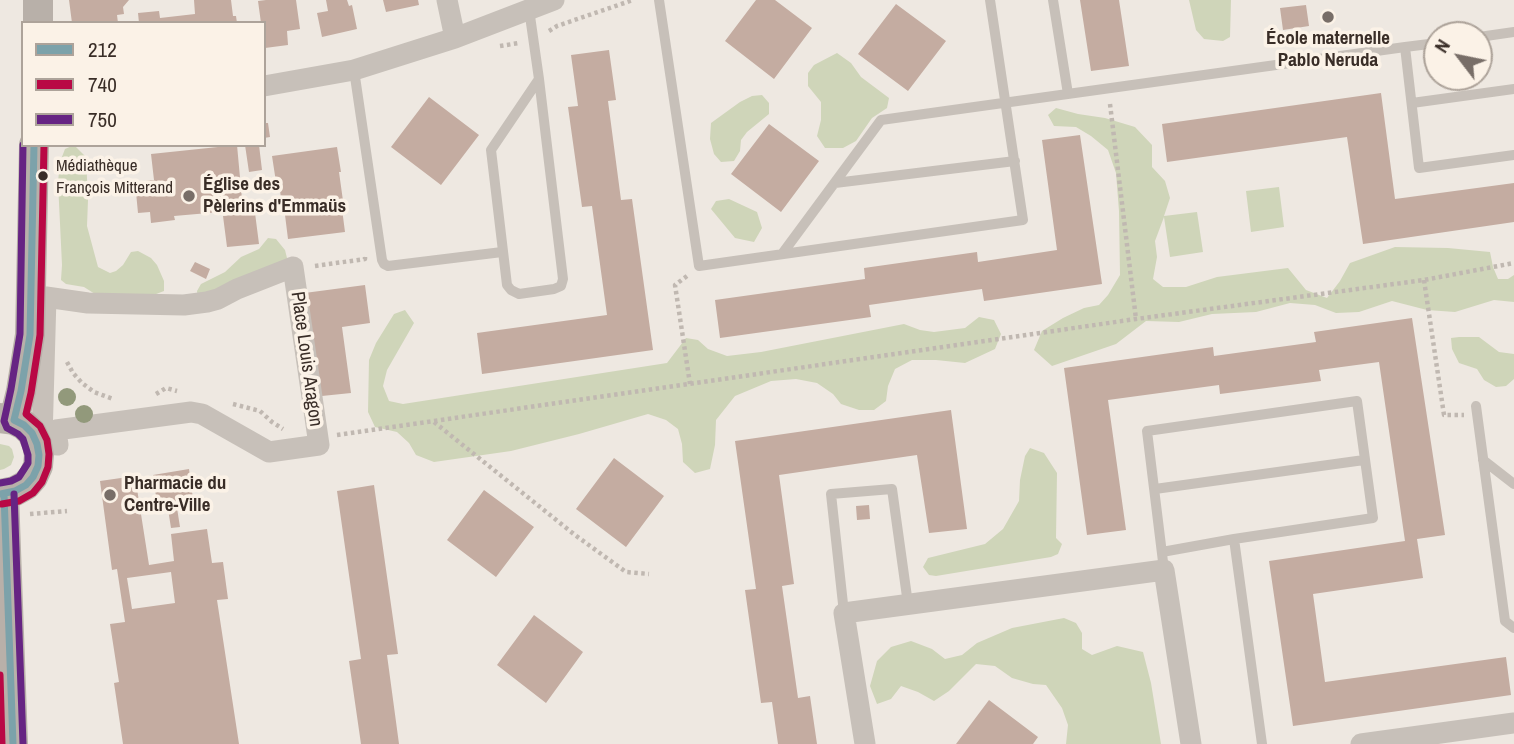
<!DOCTYPE html>
<html>
<head>
<meta charset="utf-8">
<style>
  body { margin:0 }
  #map { position:relative; width:1514px; height:744px; overflow:hidden; background:#eee8e1; font-family:"Archivo Narrow",sans-serif }
  canvas { display:block }
  .legend { position:absolute; left:21px; top:21px; width:245px; height:126px; box-sizing:border-box; background:#fbf2e7; border:2px solid #ada39a; margin:0; padding:9px 12px; list-style:none; font-size:21px; color:#392d27 }
  .legend li { display:flex; align-items:center; gap:14px; height:35px }
  .legend b { width:35px; border:2px solid #ada39a }
  .north { position:absolute; left:1423px; top:21px; width:70px; height:70px; box-sizing:border-box; background:#fbf2e7; border:2px solid #ada39a; border-radius:50%; rotate:302deg; font-size:19px; font-weight:700; line-height:28px; text-align:center; color:#392d27 }
  .north::after { content:''; display:block; margin:auto; width:24px; height:32px; background:#786e68; clip-path:polygon(50% 0,100% 100%,50% 72%,0 100%) }
</style>
</head>
<body>
<div id="map">
<canvas width="1514" height="744"></canvas>
<ul class="legend">
<li><b style="height:9px;background:#7ca2aa"></b>212</li>
<li><b style="height:9px;background:#b90845"></b>740</li>
<li><b style="height:9px;background:#662483"></b>750</li>
</ul>
<div class="north">N</div>
</div>
<script>
const g = document.querySelector('canvas').getContext('2d');
g.lineJoin = 'round';
function paint(path, color) {
  g.fillStyle = color;
  g.fill(path, 'evenodd');
}
function poly(rows) {
  const path = new Path2D();
  for (const r of rows) {
    path.moveTo(r[0], r[1]);
    for (let i = 2; i < r.length; i += 2) path.lineTo(r[i], r[i + 1]);
  }
  return path;
}
function trace(path, color, width, dash) {
  g.strokeStyle = color;
  g.lineWidth = width;
  g.lineCap = dash ? 'butt' : 'round';
  g.setLineDash(dash || []);
  g.stroke(path);
}
function drawText(font, color, halo, rows, align = 'center') {
  g.font = font + ' "Archivo Narrow",sans-serif';
  g.lineWidth = 7;
  g.setLineDash([]);
  g.textBaseline = 'middle';
  g.strokeStyle = halo;
  g.fillStyle = color;
  for (const [text, x, y, turn = 0] of rows) {
    g.save();
    g.translate(x, y);
    g.rotate((+turn || 0) * Math.PI / 180);
    g.textAlign = isNaN(turn) ? turn : align;
    if (halo) g.strokeText(text, 0, 0);
    g.fillText(text, 0, 0);
    g.restore();
  }
}
const green = poly([
  [1189,0,1231,0,1230,37,1223,41,1204,39,1196,30],
  [837,53,851,63,861,77,889,98,887,108,872,118,856,141,843,148,825,148,817,136,821,120,821,102,808,86,808,73,814,65],
  [762,95,769,103,769,114,747,132,741,140,740,151,734,161,721,162,714,154,710,139,711,123,740,102,752,96],
  [1056,108,1078,114,1105,118,1135,127,1152,145,1152,167,1165,181,1170,198,1164,216,1197,212,1203,252,1170,257,1164,217,1155,241,1157,257,1153,279,1163,287,1186,287,1217,277,1288,268,1306,290,1327,298,1340,281,1350,263,1395,247,1448,248,1490,252,1493,267,1498,279,1508,279,1514,275,1514,302,1494,300,1455,312,1427,310,1392,301,1359,312,1336,313,1315,305,1290,303,1256,312,1212,314,1179,322,1146,321,1116,344,1052,366,1034,350,1042,331,1063,318,1084,308,1099,305,1108,295,1120,275,1119,211,1116,173,1108,150,1091,136,1076,127,1054,126,1048,115],
  [74,145,86,157,88,200,87,226,98,267,110,273,116,271,123,265,131,252,138,251,151,258,157,265,164,281,164,291,151,296,95,294,84,287,66,284,61,280,62,265,58,182,60,162,65,149],
  [1279,187,1284,227,1251,232,1246,191],
  [729,199,757,212,762,228,754,242,735,238,711,209,716,201],
  [268,238,276,239,285,250,288,262,198,299,197,291,201,284,225,272,241,257,259,249],
  [405,310,414,323,387,370,383,386,389,401,403,404,667,363,686,338,698,340,708,349,727,356,761,352,904,324,920,330,934,332,965,328,979,317,994,320,1001,334,995,349,965,363,936,360,912,360,895,369,888,386,886,401,874,410,859,410,841,404,833,394,817,383,796,379,771,381,735,396,716,420,715,445,710,469,695,473,683,462,682,444,678,429,666,420,648,414,579,434,511,451,434,462,416,455,409,443,397,432,375,427,368,412,369,360,376,343,394,314],
  [1459,337,1479,337,1499,352,1514,354,1514,379,1506,386,1496,387,1484,380,1477,369,1459,363,1452,349,1451,338],
  [0,444,9,446,12,449,14,457,11,465,4,469,0,470],
  [1030,448,1044,453,1057,473,1056,538,1062,544,1058,554,1051,557,936,576,929,575,923,567,928,558,985,544,1003,529,1019,501,1020,480,1025,456],
  [1064,618,1076,623,1082,633,1082,649,1092,655,1117,646,1143,652,1151,683,1161,744,1066,744,1068,725,1062,708,1046,685,1033,684,1012,678,995,666,976,664,949,691,934,701,918,692,901,686,891,699,877,704,870,686,877,661,891,647,911,641,932,649,945,659,962,655,977,643,1012,628]
]);
const building = poly([
  [69,0,129,0,123,7,124,14,117,15,118,23,72,23],
  [194,0,231,0,233,16,236,16,237,23,139,23,138,13,159,11,160,18,195,14],
  [266,0,296,0,300,29,287,31,288,45,265,48,264,23,261,23,258,1],
  [326,0,347,0,349,6,352,5,357,29,322,37,317,13,328,11],
  [383,0,418,0,419,5,386,12],
  [756,0,775,0,812,28,774,79,725,41],
  [1080,0,1119,0,1129,66,1091,71],
  [896,4,946,41,908,91,858,54],
  [1306,5,1309,26,1283,30,1280,8],
  [609,50,616,100,608,101,621,200,632,199,653,350,482,374,477,333,607,315,592,206,582,207,568,107,578,106,571,55],
  [1381,93,1395,199,1514,183,1514,222,1363,244,1347,137,1167,162,1162,124],
  [429,97,479,135,441,185,391,147],
  [264,123,268,123,270,137,264,138],
  [769,124,819,161,781,212,731,174],
  [1080,135,1102,284,984,301,982,289,869,305,871,317,720,338,715,300,865,279,864,268,977,252,978,262,1057,250,1042,140],
  [237,145,243,210,174,216,175,220,151,223,150,212,138,213,135,182,154,180,151,154],
  [245,145,259,145,262,170,249,172],
  [337,147,341,172,339,172,344,208,342,209,345,232,288,239,284,207,282,207,279,182,276,182,272,156],
  [255,213,259,244,227,247,223,216],
  [195,262,210,269,206,279,190,271],
  [365,285,370,323,342,327,351,393,312,397,297,294],
  [1412,318,1445,535,1417,539,1423,578,1313,594,1325,682,1506,657,1511,695,1293,726,1269,561,1405,541,1379,362,1319,370,1321,381,1220,394,1219,385,1108,400,1126,530,1087,535,1064,368,1213,347,1214,356,1316,342,1314,332],
  [951,410,967,529,929,533,917,455,779,475,794,584,782,586,798,698,810,696,817,744,778,744,772,702,761,703,745,590,756,589,735,441],
  [614,458,664,496,626,547,576,509],
  [189,469,194,506,177,508,180,527,171,528,168,509,158,511,153,475],
  [135,476,149,565,174,561,171,534,207,529,212,563,223,562,228,599,217,600,239,744,123,744,114,683,119,682,110,624,125,622,117,569,112,570,100,481],
  [171,572,175,603,132,609,127,578],
  [374,485,398,654,387,655,399,744,361,744,349,661,361,659,337,491],
  [484,490,534,527,496,577,447,540],
  [869,505,870,519,857,520,856,506],
  [534,615,583,652,546,703,497,665],
  [989,700,1038,737,1033,744,956,744]
]);
const path = poly([
  [549,31,557,26,633,0],
  [500,46,519,43],
  [1110,104,1136,319],
  [315,266,365,259,365,255],
  [687,276,675,285,690,384],
  [1424,280,1444,415,1464,415],
  [67,362,73,373,82,383,94,392,113,399],
  [156,394,166,388,177,391],
  [233,404,260,411,272,422,283,429],
  [434,422,575,535,626,572,649,574],
  [337,435,1136,319,1424,280,1514,263],
  [30,514,67,511]
]);
const lane = poly([
  [659,0,699,266,1023,220,990,0],
  [1053,0,1068,94],
  [529,9,539,79,563,279,561,286,554,289,519,294,511,290,507,285,491,150,539,79],
  [1479,37,1514,32],
  [1437,43,1405,47,1419,168,1514,155],
  [354,70,382,260,384,264,388,266,502,252],
  [1412,103,1514,89],
  [835,183,1015,161],
  [782,254,881,120,1405,47],
  [1476,406,1505,621,1514,628],
  [1483,460,1514,484],
  [1155,489,1364,460],
  [1234,539,1262,744],
  [1162,552,1234,539,1373,518,1357,401,1147,431,1164,570],
  [844,613,831,494,892,489,908,604]
]);
const street = poly([
  [447,0,455,38],
  [264,86,354,70,455,38,554,0],
  [293,267,319,445,269,452,202,414,191,412,56,430,58,445,45,444,42,439,46,297,88,303,184,305,207,302,218,299,237,289,293,267],
  [865,744,844,613,1164,570,1191,744],
  [1361,744,1514,723]
]);
const secondary = poly([
  [38,23,38,0],
  [0,418,14,420,24,425,32,433,37,444,39,455,38,466,33,477,26,485,15,491,0,494],
  [14,420,21,391,30,335,34,145],
  [4,494,13,744]
]);
const bus1 = poly([
  [0,494,15,491,26,485,33,477,38,466,39,455,37,444,32,433,24,425,14,420,21,391,30,335,34,145],
  [4,494,13,744]
]);
const bus2 = poly([
  [2,504,19,501,33,493,42,482,48,467,49,454,47,440,40,426,26,414,31,393,40,335,44,145],
  [0,675,2,744]
]);
const bus3 = poly([
  [0,483,11,481,19,477,28,463,28,455,23,439,18,434,7,428,4,421,11,389,20,334,23,145],
  [14,494,23,744]
]);
const trees = [
  [67,397],
  [84,414]
];
const markers = [
  [1328,17,7,"#786e68"],
  [43,176,6,"#392d27"],
  [189,196,7,"#786e68"],
  [110,495,7,"#786e68"]
];
const busNames = [
  ["Médiathèque",56,166],
  ["François Mitterand",56,188]
];
const poiNames = [
  ["École maternelle",1328,39,"center"],
  ["Pablo Neruda",1328,61,"center"],
  ["Église des",203,185],
  ["Pèlerins d'Emmaüs",203,207],
  ["Pharmacie du",124,484],
  ["Centre-Ville",124,506]
];
const streetNames = [
  ["Place Louis Aragon",306,359,82]
];
paint(green, '#cfd5b9');
paint(building, '#c4aca1');
trace(path, '#c0b8b1', 4.5, [3.5, 3.5]);
trace(lane, '#c7c0b9', 10);
trace(street, '#c7c0b9', 21);
trace(secondary, '#b8b0a9', 30);
trace(bus1, '#7ca2aa', 7);
trace(bus2, '#b90845', 7);
trace(bus3, '#662483', 7);
g.fillStyle = '#92997b';
for (const [x, y] of trees) {
  g.beginPath();
  g.arc(x, y, 9, 0, 2 * Math.PI);
  g.fill();
}
for (const [x, y, r, color] of markers) {
  const dot = new Path2D();
  dot.arc(x, y, r, 0, 2 * Math.PI);
  g.fillStyle = color;
  g.fill(dot);
  trace(dot, '#fbf2e7', 2.5);
}
drawText('17px', '#392d27', '#fbf2e7', busNames, 'left');
drawText('bold 19px', '#392d27', '#fbf2e7', poiNames, 'left');
drawText('19px', '#392d27', '#fbf2e7', streetNames);
</script>
</body>
</html>
